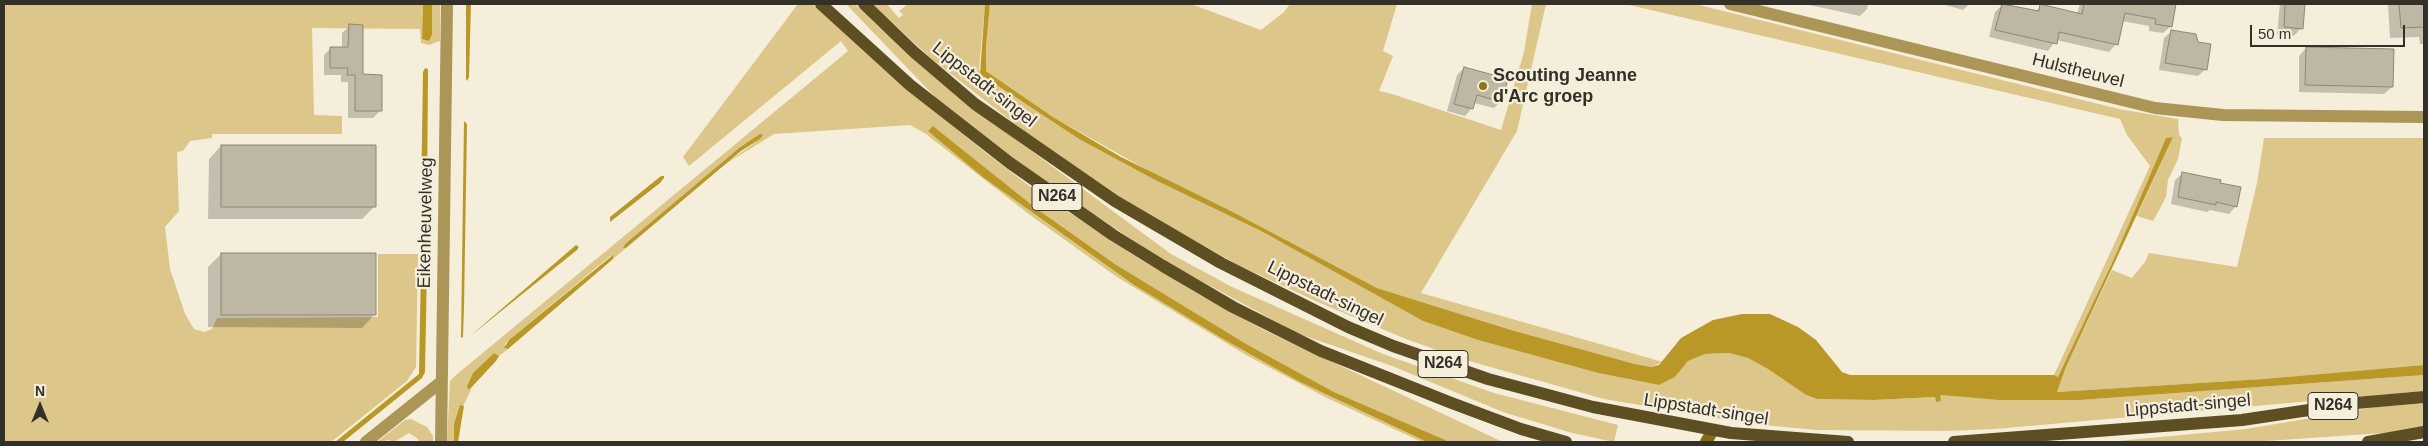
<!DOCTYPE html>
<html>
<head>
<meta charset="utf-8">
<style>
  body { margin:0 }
  #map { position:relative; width:2428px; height:446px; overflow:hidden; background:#f5eeda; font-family:Helvetica,sans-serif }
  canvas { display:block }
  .frame { position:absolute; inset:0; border:5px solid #333029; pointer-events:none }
  .north { position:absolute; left:15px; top:381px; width:50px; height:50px; -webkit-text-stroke:4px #f5eeda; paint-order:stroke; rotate:0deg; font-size:14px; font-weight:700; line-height:20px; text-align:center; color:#333029 }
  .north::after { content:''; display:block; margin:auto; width:18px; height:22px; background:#333029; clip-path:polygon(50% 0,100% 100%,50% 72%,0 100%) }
  .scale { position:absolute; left:2250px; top:25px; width:155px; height:22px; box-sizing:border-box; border:2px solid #333029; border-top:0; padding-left:6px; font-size:15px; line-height:18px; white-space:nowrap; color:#333029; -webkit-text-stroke:4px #f5eeda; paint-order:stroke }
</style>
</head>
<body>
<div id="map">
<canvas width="2428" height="446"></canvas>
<div class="frame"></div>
<div class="north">N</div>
<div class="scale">50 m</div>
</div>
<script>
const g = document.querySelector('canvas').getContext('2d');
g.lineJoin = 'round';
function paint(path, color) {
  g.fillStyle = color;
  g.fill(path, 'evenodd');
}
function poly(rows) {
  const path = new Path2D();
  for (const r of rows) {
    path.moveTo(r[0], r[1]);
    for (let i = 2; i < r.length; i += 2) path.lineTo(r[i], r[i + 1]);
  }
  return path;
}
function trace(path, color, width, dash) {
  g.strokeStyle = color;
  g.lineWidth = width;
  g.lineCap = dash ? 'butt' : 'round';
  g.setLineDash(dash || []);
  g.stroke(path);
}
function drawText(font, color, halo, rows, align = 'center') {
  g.font = font + ' Helvetica,sans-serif';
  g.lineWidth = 4.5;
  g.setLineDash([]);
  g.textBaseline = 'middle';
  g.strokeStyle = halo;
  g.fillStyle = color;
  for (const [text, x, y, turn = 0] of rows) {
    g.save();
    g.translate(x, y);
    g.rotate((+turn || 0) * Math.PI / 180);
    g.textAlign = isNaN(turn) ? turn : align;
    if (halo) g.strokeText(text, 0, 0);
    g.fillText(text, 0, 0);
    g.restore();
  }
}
const green = poly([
  [4,4,423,4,422,39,429,41,432,35,432,4,440,4,440,41,429,45,421,43,420,29,312,28,314,115,342,116,342,134,212,134,212,138,190,141,183,151,177,152,179,211,165,227,170,269,185,314,194,329,204,332,212,329,217,318,378,317,378,254,418,254,416,367,407,381,331,442,4,442],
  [798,4,812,4,880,66,981,149,1028,185,1133,255,1198,294,1266,331,1503,442,1450,442,1334,392,1248,345,1115,264,1037,209,933,126,984,178,1134,285,1223,339,1298,381,1427,442,1422,442,1325,397,1246,355,1117,277,1030,215,926,134,910,125,774,134,724,165,760,139,739,148,625,244,623,247,626,248,613,259,613,255,609,257,509,340,505,344,505,349,508,349,499,356,494,353,473,373,467,386,471,390,454,424,454,442,447,442,450,381,456,375,848,51,841,41,689,166,683,157],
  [846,4,855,4,879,27,1003,130,1171,254,1232,287,1383,354,1494,393,1618,425,1614,442,1572,433,1503,412,1392,366,1299,334,1166,262,1045,182,939,101],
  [872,4,887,4,899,18,903,15,899,11,908,4,985,4,979,70,1010,94,1079,139,1155,180,1261,231,1423,321,1478,340,1598,373,1659,385,1675,377,1688,361,1705,354,1729,353,1748,358,1768,369,1806,395,1817,399,1874,400,1935,397,1936,401,1940,395,1998,400,2080,400,2424,375,2424,391,1995,429,1947,431,1817,430,1752,424,1604,399,1462,359,1406,339,1320,303,1238,265,1135,207,1046,148,933,60],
  [990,4,1191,4,1261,30,1284,12,1290,4,1397,4,1383,51,1393,56,1379,91,1392,94,1501,130,1524,52,1532,4,1546,4,1517,131,1421,293,1663,362,1651,367,1635,364,1511,330,1377,288,1231,211,1158,176,1053,117,986,71,986,47],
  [1625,4,1695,4,2119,109,2178,119,2179,135,2182,138,2178,159,2168,180,2166,197,2153,221,2137,216,2173,137,2166,138,2112,263,2058,378,2054,375,2150,166,2127,135,2120,119],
  [2264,138,2424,138,2424,365,2263,379,2057,392,2066,367,2112,270,2132,278,2145,262,2149,253,2237,267,2257,183],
  [2424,403,2424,427,2398,432,2252,442,2107,442,2246,429,2376,407],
  [411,419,427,427,433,436,433,442,419,442,417,438,409,433,394,442,389,440,377,442,405,420]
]);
const water = poly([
  [423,4,432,4,432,35,429,41,422,39],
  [466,4,471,4,469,77,467,81,466,79],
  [985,4,990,4,986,47,986,71,1053,117,1121,157,1231,211,1377,288,1511,330,1635,364,1651,367,1659,365,1681,338,1713,320,1742,314,1770,314,1798,327,1816,340,1842,372,1850,375,2054,375,2058,377,2112,263,2166,138,2173,137,2066,367,2057,392,2263,379,2424,365,2424,375,2080,400,1998,400,1940,395,1941,401,1936,402,1935,397,1874,400,1817,399,1806,395,1768,369,1748,358,1729,353,1705,354,1688,361,1675,377,1659,385,1598,373,1478,340,1423,321,1261,231,1155,180,1079,139,980,74],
  [425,68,428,69,428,72,427,202,423,204,421,202,423,72],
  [464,121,467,124,464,308,463,337,461,338],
  [933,126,1037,209,1115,264,1174,300,1248,345,1334,392,1450,442,1427,442,1298,381,1223,339,1134,285,984,178,928,131],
  [760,134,763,135,760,139,741,151,626,248,623,248,625,244,739,148],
  [661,176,664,176,664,178,660,183,610,222,610,217],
  [576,245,579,247,577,250,469,337],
  [613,255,613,259,508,349,504,348,509,340],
  [421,265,427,267,425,372,422,378,343,442,335,442,419,374],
  [494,353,499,356,496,361,469,390,467,386,473,373],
  [460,405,464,406,458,442,454,442,454,424]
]);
const shadow = poly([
  [1805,4,1868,4,1867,9,1860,16],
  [1942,4,1969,4,1963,10],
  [2080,4,2120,6,2120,4,2174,4,2171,26,2163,33,2149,31,2149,26,2122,21,2116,44,2109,52,2056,40,2048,51,1989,37,1995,12,2002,5,2035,12,2041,6,2077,14],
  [2280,4,2303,4,2301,28,2294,36,2277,34],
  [2388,4,2424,4,2424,44,2420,44,2419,37,2390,38],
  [350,26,362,76,381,110,373,118,348,118,348,82,341,82,341,75,324,75,324,55,331,48,342,48,342,33],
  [2172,31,2206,69,2198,76,2159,70,2164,38],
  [2306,48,2392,87,2384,94,2299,92,2299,56],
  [1464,68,1501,101,1494,108,1474,103,1472,108,1465,116,1447,111,1457,75],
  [221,146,375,206,362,219,208,219,209,159],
  [2183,173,2219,184,2236,206,2229,214,2210,210,2207,212,2171,204,2175,180],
  [221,254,374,315,362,328,208,327,208,267]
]);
const building = poly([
  [2002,4,2039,11,2040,4,2082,14,2084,4,2176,4,2172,27,2155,24,2156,19,2125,13,2118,45,2059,32,2057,44,1995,30,2002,4],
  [2285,4,2305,4,2303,29,2284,27,2285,4],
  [2399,4,2424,4,2424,27,2401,28,2399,4],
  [349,24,363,25,363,74,382,75,382,111,355,111,355,75,347,75,348,68,330,68,330,47,348,47,349,24],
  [2171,30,2196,34,2198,42,2211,44,2207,70,2165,63,2171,30],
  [2306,47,2394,49,2393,87,2305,85,2306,47],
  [1464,67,1508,79,1502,102,1477,95,1473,109,1454,104,1464,67],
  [221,145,376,145,376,207,221,207,221,145],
  [2182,172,2221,180,2220,183,2241,187,2237,207,2216,202,2216,205,2178,197,2182,172],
  [221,253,376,253,376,315,221,315,221,253]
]);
const street = poly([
  [1730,4,2155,108,2223,115,2424,117],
  [366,442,441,382],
  [441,442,447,4]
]);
const secondary = poly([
  [1706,442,1713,430]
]);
const primary = poly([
  [821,4,910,85,1010,163,1113,235,1163,266,1233,307,1321,351,1449,402,1521,429,1566,442],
  [864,4,914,52,975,104,1115,201,1221,263,1348,327,1393,346,1488,379,1593,407,1731,433,1848,442],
  [1954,442,2242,420,2356,403,2424,397],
  [2368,442,2424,432]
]);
const markers = [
  [1483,86,5,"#907419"]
];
const shields = [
  [1057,197,50],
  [1443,364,50],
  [2333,406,50]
];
const shieldNames = [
  ["N264",1057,197],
  ["N264",1443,364],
  ["N264",2333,406]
];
const streetNames = [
  ["Hulstheuvel",2078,71,14],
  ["Lippstadt-singel",984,85,38],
  ["Eikenheuvelweg",426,223,-89],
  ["Lippstadt-singel",1325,294,26],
  ["Lippstadt-singel",2188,406,-5],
  ["Lippstadt-singel",1706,410,9]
];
const poiNames = [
  ["Scouting Jeanne",1493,76],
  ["d'Arc groep",1493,97]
];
paint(green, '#dcc689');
paint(water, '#ba9828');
paint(shadow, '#0003');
paint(building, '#bdb7a4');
trace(building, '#8c8674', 1);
trace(street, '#ab9557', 12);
trace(secondary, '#846a13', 12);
trace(primary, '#5e4f23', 12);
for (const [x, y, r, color] of markers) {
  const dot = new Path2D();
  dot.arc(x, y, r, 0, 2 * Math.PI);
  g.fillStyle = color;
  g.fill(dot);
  trace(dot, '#f5eeda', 2);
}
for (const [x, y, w] of shields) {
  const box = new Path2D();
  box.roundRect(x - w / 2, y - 13.5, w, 27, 4);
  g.fillStyle = '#f5eeda';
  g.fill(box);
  trace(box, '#333029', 1);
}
drawText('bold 16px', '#333029', null, shieldNames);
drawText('18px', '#333029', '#f5eeda', streetNames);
drawText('bold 18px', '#333029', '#f5eeda', poiNames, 'left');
</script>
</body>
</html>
